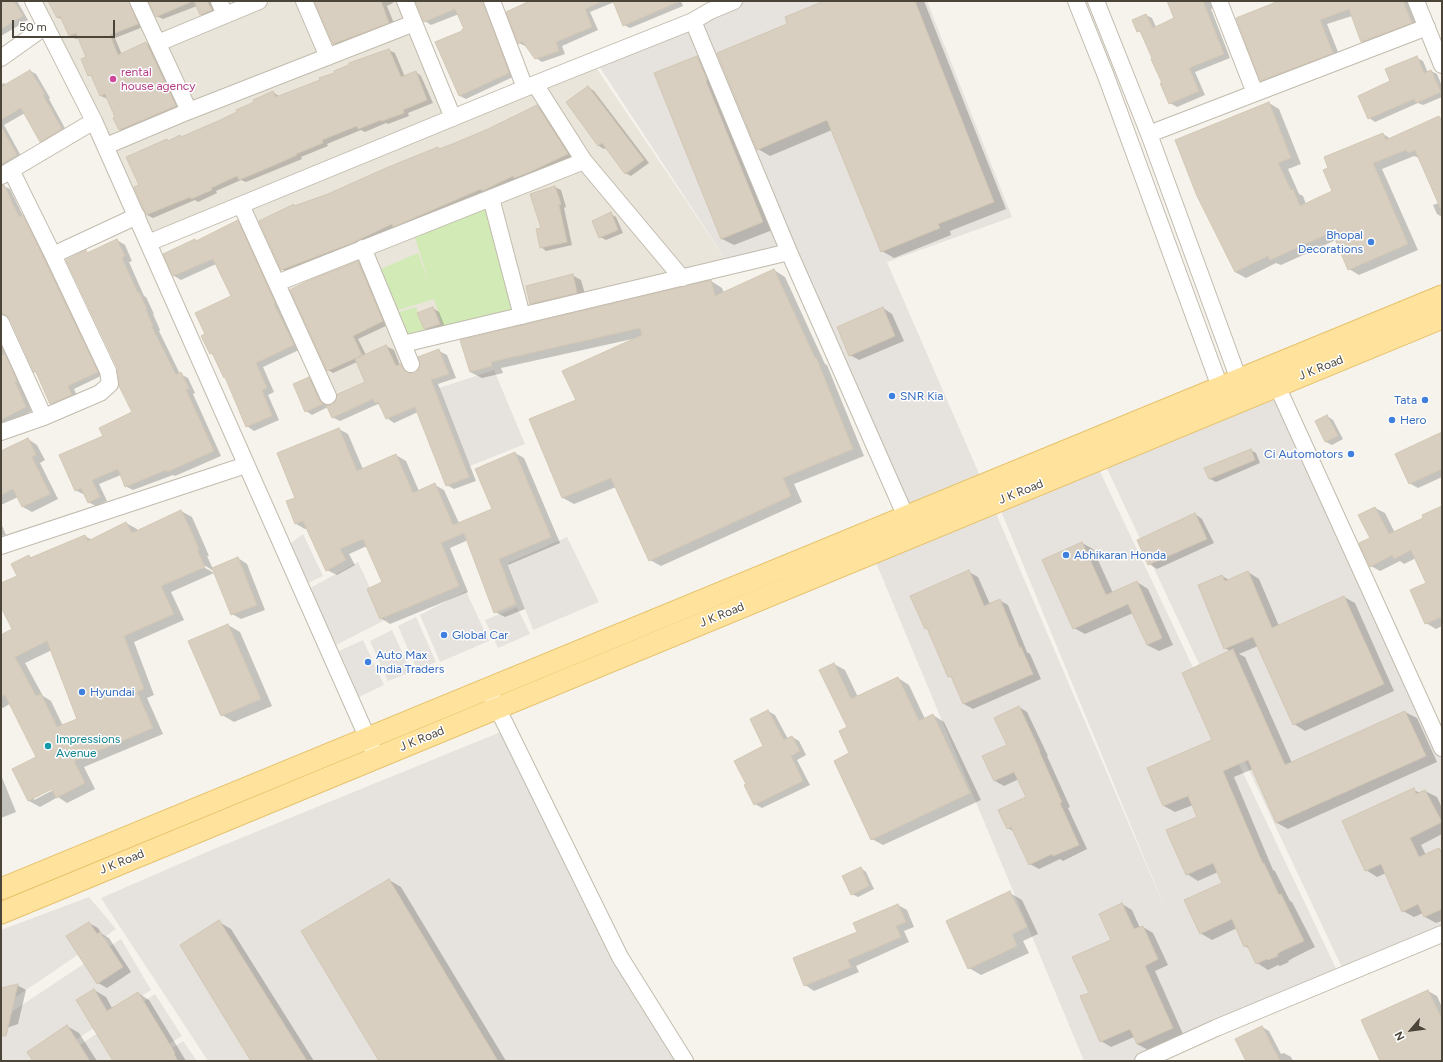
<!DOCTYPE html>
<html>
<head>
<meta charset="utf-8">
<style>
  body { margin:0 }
  #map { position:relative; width:1443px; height:1062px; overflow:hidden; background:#f6f3ec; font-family:Figtree,sans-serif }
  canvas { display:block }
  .frame { position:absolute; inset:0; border:2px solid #4b4439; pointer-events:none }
  .north { position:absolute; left:1391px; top:1010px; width:40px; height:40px; -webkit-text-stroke:3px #fff; paint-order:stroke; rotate:242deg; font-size:11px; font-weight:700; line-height:16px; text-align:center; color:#4b4439 }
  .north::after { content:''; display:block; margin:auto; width:14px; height:18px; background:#4b4439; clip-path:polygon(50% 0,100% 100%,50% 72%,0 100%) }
  .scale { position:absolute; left:12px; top:20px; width:103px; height:18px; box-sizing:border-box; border:2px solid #4b4439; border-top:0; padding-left:5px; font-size:12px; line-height:14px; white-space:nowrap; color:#4b4439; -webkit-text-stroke:3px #fff; paint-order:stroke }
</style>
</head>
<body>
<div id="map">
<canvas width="1443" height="1062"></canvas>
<div class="frame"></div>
<div class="north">N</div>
<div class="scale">50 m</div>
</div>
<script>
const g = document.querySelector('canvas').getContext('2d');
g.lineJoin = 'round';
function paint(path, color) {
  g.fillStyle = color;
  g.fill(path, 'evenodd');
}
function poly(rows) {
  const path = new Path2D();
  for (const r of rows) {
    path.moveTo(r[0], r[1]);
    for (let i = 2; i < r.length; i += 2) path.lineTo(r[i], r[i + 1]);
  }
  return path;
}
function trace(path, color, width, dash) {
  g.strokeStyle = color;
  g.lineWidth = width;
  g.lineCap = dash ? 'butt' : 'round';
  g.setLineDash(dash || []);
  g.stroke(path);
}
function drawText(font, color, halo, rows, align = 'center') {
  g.font = font + ' Figtree,sans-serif';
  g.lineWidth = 3;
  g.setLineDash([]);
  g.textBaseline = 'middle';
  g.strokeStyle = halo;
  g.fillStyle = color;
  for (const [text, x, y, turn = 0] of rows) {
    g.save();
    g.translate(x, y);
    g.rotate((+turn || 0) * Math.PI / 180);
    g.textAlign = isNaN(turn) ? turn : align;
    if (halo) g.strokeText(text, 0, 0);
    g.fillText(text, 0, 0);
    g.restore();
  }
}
const residential = poly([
  [31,1,219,1,225,15,259,1,405,1,453,118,595,66,730,266,403,344,411,364,328,396,243,208,148,243]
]);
const industrial = poly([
  [743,1,927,1,1012,217,887,262,984,485,906,517,789,252,730,266,595,60,696,27],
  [494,370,525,444,470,466,439,388],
  [1276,386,1442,749,1442,934,1345,974,1102,458],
  [1095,461,1340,977,1150,1061,1084,1061,872,553,992,504,1169,918,1001,511],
  [303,534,323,576,308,583,290,544],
  [567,537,599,602,533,630,508,563],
  [358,562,385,620,336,645,310,588],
  [466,591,489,641,440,662,420,615],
  [517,607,530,634,498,648,485,620],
  [416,617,436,662,417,670,398,626],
  [392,630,411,672,388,681,370,641],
  [363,640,384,685,359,697,339,651],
  [508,729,528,770,685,1061,208,1061,101,898,214,849],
  [89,897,116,929,1,1007,1,930],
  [121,939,151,990,44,1061,1,1061,1,1019],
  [155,994,182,1036,142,1061,56,1061],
  [183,1041,197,1061,151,1061]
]);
const green = poly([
  [488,203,519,314,444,330,434,299,392,312,376,271,418,253,429,283,414,234],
  [416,307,427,339,403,344,390,315]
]);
const shadow = poly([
  [1,1,17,1,28,20,1,36],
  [50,1,130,1,143,27,115,38,122,55,146,43,152,46,181,110,125,133,120,130,116,118,108,99,101,96,93,77,89,75,87,57,79,38,76,39,70,36,63,20,57,17],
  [149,1,211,1,217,14,207,18,201,15,197,6,163,19,156,16],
  [315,1,393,1,393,3,387,6,395,26,340,47,334,44],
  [416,1,489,1,515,76,466,99,460,96,464,31,465,29,459,14,431,25,425,21],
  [533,1,681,1,683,6,630,28,624,25,614,2,612,3,590,12,598,30,562,46,565,54,542,62,536,58,526,46,525,46,519,43],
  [827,1,924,1,1006,209,950,231,951,235,894,258,882,251,832,130,770,156,758,149,789,24],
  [1168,1,1210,1,1213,8,1211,9,1230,58,1195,72,1205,95,1177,107,1170,103,1164,83,1153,59,1142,33,1138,31,1146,15,1152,18,1156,27,1175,19],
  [1282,1,1409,1,1419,27,1370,46,1362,41,1352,16,1327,24,1340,57,1269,85,1261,80],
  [389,50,395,53,405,77,416,72,421,76,433,103,408,113,409,116,388,124,386,123,365,132,361,130,327,144,328,146,301,157,302,159,246,182,241,180,216,191,217,193,198,202,195,200,153,218,147,215,140,185,167,140,169,141,182,138,218,122,273,92,280,97,321,81],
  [696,57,708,64,775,229,734,245,722,239],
  [1417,58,1423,61,1428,73,1431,71,1437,74,1442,86,1442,97,1423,105,1418,103,1375,122,1369,118,1391,82],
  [30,71,36,74,50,98,49,99,67,132,47,145,41,141,25,113,4,125,22,158,1,172,1,85,4,83,7,85],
  [588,87,594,91,649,163,631,176,625,173,607,147,604,149,599,146,568,103],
  [1269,103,1279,109,1301,164,1288,169,1299,194,1303,196,1306,204,1334,192,1383,134,1391,139,1439,117,1442,119,1442,217,1437,214,1433,205,1439,203,1419,158,1414,156,1382,169,1418,250,1359,275,1349,269,1336,240,1281,265,1276,263,1246,278,1235,272,1198,195],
  [537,106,543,109,574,158,288,273,282,269,294,205,295,206,329,194,438,148,441,150,488,130],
  [1,185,10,189,23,216,29,220,103,375,74,389,78,398,57,407,51,403,9,317,3,318,1,319],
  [555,187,561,190,566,207,564,208,572,245,546,251,541,247,542,229],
  [611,214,616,217,623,233,606,240,600,237],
  [238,222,245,226,301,349,263,367,274,392,268,395,279,420,254,431,247,426,226,378,225,377,214,355,211,353,206,335,232,296,216,264,181,280,174,276,164,254,195,240,197,241],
  [117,240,125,245,132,261,129,262,144,296,146,297,154,314,153,314,160,330,159,331,180,374,188,378,195,393,193,394,221,456,175,476,173,475,133,490,125,486,121,475,99,484,107,501,96,506,88,502,85,493,83,494,75,490,104,436,134,413,118,367,86,252,89,253],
  [358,262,364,265,388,325,358,339,366,355,386,346,394,350,400,365,408,369,411,374,415,374,439,351,447,355,456,378,438,384,476,481,454,489,447,485,418,412,394,423,387,418,382,406,378,404,340,421,332,417,328,407,312,415,306,411,309,378,314,381,327,406,332,406,366,382,357,362,333,373,328,370],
  [774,270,785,277,825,364,827,365,864,456,794,484,802,502,661,566,650,560,616,487,574,504,563,498,531,420,577,401,637,338,501,368,503,373,482,378,470,372,462,341,711,281,722,288,724,293],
  [572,275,581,280,586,298,540,308,531,303],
  [433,308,439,312,445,327,430,332,425,329],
  [883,308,892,314,904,341,859,360,850,355],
  [1,337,22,384,20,385,32,411,1,426],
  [1327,416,1333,420,1343,439,1332,445,1326,442,1316,422],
  [339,429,348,434,363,469,396,455,406,461,419,491,435,485,444,490,459,523,494,510,515,453,524,458,560,543,508,565,525,609,505,617,495,612,468,540,450,548,468,592,390,624,381,618,384,583,367,546,349,554,355,565,337,575,327,570,307,528,305,529,296,524,296,498],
  [1442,433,1442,477,1418,488,1409,483],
  [28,439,37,445,45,460,40,463,58,499,32,512,23,507,18,497,1,505,1,452],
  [1251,450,1256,453,1260,463,1216,482,1210,479],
  [1442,507,1442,626,1436,629,1426,623,1427,583,1416,558,1404,564,1400,561,1380,571,1371,566,1371,538,1375,508,1385,513,1395,533,1425,518],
  [181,511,192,517,203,542,209,556,207,556,213,569,238,558,247,564,265,610,241,619,232,614,215,572,201,563,200,565,214,573,171,592,184,620,134,642,154,695,147,698,163,734,84,767,95,789,67,803,58,797,40,807,29,801,13,769,37,757,11,703,3,708,1,707,1,636,13,630,1,605,1,584,18,576,29,556,32,558,85,536,92,540,126,523,137,529,138,531],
  [52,650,78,719,63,726,51,701,43,696,25,663],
  [56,786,57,788,34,800,34,797],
  [1195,514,1202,519,1214,543,1157,569,1149,564],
  [1,523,6,535,1,536],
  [1082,543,1093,549,1113,593,1137,582,1148,589,1173,645,1159,651,1147,645,1133,613,1085,634,1074,628],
  [969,572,978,577,990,604,999,600,1008,605,1027,652,1030,654,1041,679,973,709,964,704,953,678,949,676,929,630,926,628],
  [1248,572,1259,579,1279,626,1344,597,1355,603,1394,691,1305,731,1294,724,1258,646,1239,654,1245,657,1292,763,1405,712,1417,718,1437,762,1288,829,1277,823,1253,769,1234,777,1273,870,1275,871,1290,901,1292,902,1315,947,1293,958,1288,961,1289,962,1280,966,1278,965,1268,970,1257,963,1250,949,1245,946,1237,928,1212,940,1200,933,1223,884,1218,872,1198,881,1187,874,1198,818,1193,805,1175,812,1164,806,1148,769,1213,740,1231,652,1225,648,1222,576,1229,580],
  [228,625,240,632,272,706,234,722,222,715],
  [834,664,845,670,858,697,898,678,909,685,925,719,933,715,944,722,981,800,883,845,872,839,851,754,848,728],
  [1019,707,1027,712,1048,756,1047,756,1070,807,1068,808,1087,849,1063,861,1060,859,1039,869,1030,864,1015,832,1008,828,1027,798,1019,779,1004,786,995,781,984,757,1008,745],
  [768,711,775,715,788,739,792,737,799,741,806,755,797,760,810,785,762,808,755,804],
  [1,775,16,812,1,818],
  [1414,790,1420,793,1425,791,1437,797,1442,808,1442,834,1421,845,1426,855,1439,849,1442,851,1442,921,1436,923,1425,917,1423,913,1414,917,1403,911,1386,873,1377,877,1366,870],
  [861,868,866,872,874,889,858,897,852,894],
  [389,880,401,887,506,1061,380,1061],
  [1010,893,1022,900,1038,934,1023,941,1029,953,981,975,969,968],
  [1122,904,1132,910,1140,928,1143,927,1153,933,1168,965,1155,971,1183,1034,1148,1050,1137,1044,1134,1037,1111,1047,1101,1041,1090,993,1113,940],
  [898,905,907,910,914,927,904,931,909,942,856,966,859,972,814,991,805,985,858,932],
  [219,922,231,929,314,1061,252,1061],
  [89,923,98,928,102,934,109,938,131,972,107,988,98,983],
  [17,985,26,990,18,1024,1,1030,1,989],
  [94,990,106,997,112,1008,138,993,149,1000,186,1061,115,1061],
  [1428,991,1437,996,1442,1007,1442,1061,1381,1061],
  [67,1026,79,1033,97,1061,34,1061],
  [1262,1027,1269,1031,1281,1054,1284,1053,1291,1057,1293,1061,1247,1061]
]);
const building = poly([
  [1,1,14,1,23,16,1,29,1,1],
  [48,1,129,1,138,24,110,35,118,55,146,42,176,106,119,130,113,118,115,117,105,94,100,96,91,75,88,76,81,59,86,57,76,33,69,36,60,16,57,18,48,1],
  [148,1,193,1,156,17,148,1],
  [194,1,207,1,212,10,200,15,194,1],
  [314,1,381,1,389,23,333,44,314,1],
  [415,1,483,1,509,73,459,96,435,42,462,31,462,29,464,29,455,9,424,22,415,1],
  [530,1,603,1,585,9,592,27,556,42,559,51,535,59,522,41,518,44,506,12,530,1],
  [613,1,680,1,623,26,613,1],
  [824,1,915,1,994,202,938,224,940,228,881,252,827,120,757,150,717,53,787,24,785,17,824,1],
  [1167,1,1203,1,1224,54,1189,68,1199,91,1169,104,1160,83,1162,83,1151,59,1152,58,1140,31,1137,32,1132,20,1146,14,1153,28,1174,18,1167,1],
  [1279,1,1403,1,1412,23,1361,42,1349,9,1320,20,1333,53,1260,81,1236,18,1279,1],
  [389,49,401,77,416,71,427,100,403,110,404,113,382,121,381,120,358,129,357,126,322,140,323,143,296,154,297,155,277,164,239,180,237,176,211,188,212,190,191,199,190,197,146,215,134,187,139,185,126,157,167,139,168,141,180,135,181,137,218,121,237,112,236,110,254,102,253,100,273,91,276,97,320,80,319,78,334,73,334,71,349,65,349,63,389,49],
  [697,56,707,80,706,81,763,222,721,239,654,73,697,56],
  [1417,56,1424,73,1431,70,1441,92,1416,103,1414,99,1368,119,1358,96,1390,81,1385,69,1417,56],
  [30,70,45,94,43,95,62,129,40,142,21,108,1,120,1,87,30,70],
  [588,86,644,160,625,174,602,143,598,146,566,102,588,86],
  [1269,102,1291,158,1278,163,1291,190,1293,189,1300,206,1332,191,1323,170,1328,168,1324,157,1383,133,1386,140,1439,116,1442,122,1442,212,1415,150,1408,153,1406,150,1373,163,1408,244,1348,270,1332,232,1270,260,1268,256,1235,272,1197,196,1175,140,1269,102],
  [537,105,568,154,532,171,514,178,513,176,482,191,481,189,393,227,392,224,352,243,281,270,259,221,294,204,294,206,328,194,386,168,438,147,439,149,455,143,488,129,537,105],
  [1,126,17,155,1,164,1,126],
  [1,185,4,185,19,217,23,215,98,372,68,386,72,395,50,404,36,372,34,372,10,319,7,316,1,313,1,185],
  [555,186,561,204,559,205,567,242,540,248,536,229,541,228,530,194,555,186],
  [611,212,618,230,599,238,592,221,611,212],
  [238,220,275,303,274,304,294,345,256,363,267,388,262,390,272,416,246,427,225,377,224,378,212,353,210,354,201,336,205,334,195,313,231,296,213,259,173,276,163,254,195,239,196,241,238,220],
  [117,239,125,256,122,258,138,293,139,292,147,309,146,310,153,326,152,327,176,375,181,372,189,389,186,390,214,451,167,472,166,470,125,487,118,469,92,480,100,497,88,503,81,488,75,491,59,455,103,436,99,428,132,412,119,386,117,367,66,260,86,250,87,253,117,239],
  [358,261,383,321,353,336,362,355,327,371,290,290,308,281,358,261],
  [774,269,815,358,816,357,853,449,783,478,791,496,649,561,611,478,562,498,529,419,576,400,562,371,642,335,640,328,491,362,492,366,470,372,460,340,711,280,715,296,774,269],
  [573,274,577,293,530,304,526,286,573,274],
  [433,307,440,324,424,329,417,313,433,307],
  [883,307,895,336,849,356,837,327,883,307],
  [386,345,396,366,401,364,405,371,410,373,415,373,419,369,420,365,418,357,439,349,449,374,431,380,469,477,446,486,415,407,386,419,378,402,375,403,373,399,332,418,326,405,332,405,335,402,337,394,365,382,355,359,386,345],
  [5,354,17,381,15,382,26,407,1,420,1,355,5,354],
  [309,377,319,400,323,404,305,412,293,384,309,377],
  [1327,415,1338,436,1325,442,1315,421,1327,415],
  [339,428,357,471,396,454,413,493,435,483,453,525,492,509,475,469,515,452,551,537,499,559,516,604,494,613,464,533,441,543,459,586,380,619,367,589,382,582,363,539,340,549,346,560,326,571,303,521,295,524,286,501,295,498,277,453,339,428],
  [1442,432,1442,469,1409,484,1395,454,1442,432],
  [28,438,36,455,32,457,50,494,22,507,13,489,1,495,1,451,28,438],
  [1251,449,1255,460,1209,479,1204,468,1251,449],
  [1442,506,1442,617,1425,624,1410,590,1426,583,1411,550,1394,559,1392,555,1370,567,1359,543,1370,538,1358,515,1375,507,1389,534,1423,518,1422,515,1442,506],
  [181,510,193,535,199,550,197,550,205,567,161,586,174,614,124,636,144,689,137,692,153,728,74,761,85,783,56,798,52,789,28,801,12,769,36,757,5,695,1,697,1,635,12,629,1,607,1,583,17,576,11,564,29,555,30,558,85,535,88,541,126,522,132,533,181,510],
  [47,641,77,719,57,727,41,694,36,696,15,657,47,641],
  [1195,513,1207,539,1148,565,1137,540,1195,513],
  [1082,542,1106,595,1137,581,1162,638,1147,645,1128,604,1073,629,1042,560,1082,542],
  [238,557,257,605,231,615,212,568,238,557],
  [969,570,984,606,1000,599,1020,648,1021,647,1033,674,963,704,951,676,948,677,927,628,925,629,910,596,969,570],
  [1248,571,1272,628,1344,596,1384,684,1293,725,1253,637,1224,649,1198,585,1222,575,1225,581,1248,571],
  [228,624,261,699,221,716,188,641,228,624],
  [1233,649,1285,765,1405,711,1426,756,1276,823,1248,760,1223,771,1263,864,1264,863,1279,895,1281,894,1304,941,1282,951,1277,954,1278,956,1268,960,1267,959,1256,964,1247,945,1244,947,1232,919,1200,934,1184,900,1222,883,1213,863,1186,875,1166,830,1197,817,1188,796,1163,806,1147,768,1212,740,1182,673,1233,649],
  [834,663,851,699,898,677,919,721,933,714,970,793,871,840,834,761,849,753,839,731,847,727,819,670,834,663],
  [1019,706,1040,751,1039,751,1062,802,1060,803,1079,845,1053,856,1052,854,1029,865,1011,827,1007,829,998,810,1026,797,1014,772,994,781,982,756,1007,745,994,718,1019,706],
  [768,710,784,740,792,736,800,751,791,756,803,781,754,805,744,785,746,784,734,761,763,746,750,719,768,710],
  [1414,788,1416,794,1425,790,1442,822,1410,838,1419,857,1439,848,1442,855,1442,909,1424,917,1418,904,1402,912,1381,864,1365,871,1342,821,1414,788],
  [861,867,869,886,851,895,842,876,861,867],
  [389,879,450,981,498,1061,379,1061,301,931,389,879],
  [1010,891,1027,927,1012,934,1017,946,968,969,946,921,1010,891],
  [1122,903,1134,929,1143,926,1158,959,1145,966,1173,1028,1137,1044,1130,1029,1100,1042,1080,996,1089,993,1072,957,1111,940,1099,914,1122,903],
  [898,904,906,922,896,926,901,937,848,960,851,967,804,986,793,958,857,932,853,923,898,904],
  [219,920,307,1061,251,1061,180,945,219,920],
  [89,922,97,934,100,932,123,967,97,984,66,936,89,922],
  [18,984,6,1036,1,1036,1,988,18,984],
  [94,989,107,1011,138,992,175,1053,174,1054,178,1061,113,1061,76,1000,94,989],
  [1428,990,1442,1019,1442,1061,1380,1061,1361,1020,1428,990],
  [67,1025,90,1061,33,1061,27,1052,67,1025],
  [1262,1026,1280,1061,1246,1061,1235,1039,1262,1026]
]);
const minor = poly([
  [33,1,94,121,372,748],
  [138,1,189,111],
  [219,1,225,15],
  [304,1,328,57],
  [405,1,453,118],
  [492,1,525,88],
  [1076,1,1106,76,1224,398],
  [1096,1,1149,134,1243,391],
  [1219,1,1255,93],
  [1416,1,1442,65],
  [693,21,789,252,906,517],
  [158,43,259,1],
  [1,58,46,26],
  [535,84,584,161,682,278],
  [1149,134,1427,27],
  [106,146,189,111,414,23],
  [1,176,94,121],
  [491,198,522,316],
  [241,205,328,396],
  [148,243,535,84,693,21,710,11,734,1],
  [363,248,411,364],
  [53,255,137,216],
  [277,283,584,161],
  [1,323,44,417],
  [403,344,789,252],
  [1273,377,1442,748],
  [1,432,44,417,100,393,110,384,108,371,53,255,11,170],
  [1,546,246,465],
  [488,689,620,957,685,1061],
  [1143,1061,1216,1028,1442,934]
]);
const major = poly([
  [1,889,1442,296],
  [1,913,1442,318]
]);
const markers = [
  [113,79,4,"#d1479c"],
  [1371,242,4,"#3f7fe0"],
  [892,396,4,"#3f7fe0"],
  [1425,400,4,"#3f7fe0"],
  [1392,420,4,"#3f7fe0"],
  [1351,454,4,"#3f7fe0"],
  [1066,555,4,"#3f7fe0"],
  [444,635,4,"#3f7fe0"],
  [368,662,4,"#3f7fe0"],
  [82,692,4,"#3f7fe0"],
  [48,746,4,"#0f9aa8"]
];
const hotelNames = [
  ["rental",121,72],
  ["house agency",121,86]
];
const shopNames = [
  ["Bhopal",1363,235,"right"],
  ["Decorations",1363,249,"right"],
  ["SNR Kia",900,396],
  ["Tata",1417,400,"right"],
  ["Hero",1400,420],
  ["Ci Automotors",1343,454,"right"],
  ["Abhikaran Honda",1074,555],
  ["Global Car",452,635],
  ["Auto Max",376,655],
  ["India Traders",376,669],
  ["Hyundai",90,692]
];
const streetNames = [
  ["J K Road",1321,368,-22],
  ["J K Road",1021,492,-22],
  ["J K Road",722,615,-22],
  ["J K Road",422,739,-22],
  ["J K Road",122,862,-22]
];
const cultureNames = [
  ["Impressions",56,739],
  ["Avenue",56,753]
];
paint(residential, '#eae5da');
paint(industrial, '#e6e2dd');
paint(green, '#d2eab5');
paint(shadow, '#0003');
paint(building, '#d8cfc1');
trace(building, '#d3c7b4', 1);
trace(minor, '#c2bbae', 18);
trace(major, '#e6c16a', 23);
trace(minor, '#fff', 16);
trace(major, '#ffe39c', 21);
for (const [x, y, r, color] of markers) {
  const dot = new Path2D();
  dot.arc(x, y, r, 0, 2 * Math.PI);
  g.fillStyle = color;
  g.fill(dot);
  trace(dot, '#fff', 1.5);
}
drawText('12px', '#b23c85', '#fff', hotelNames, 'left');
drawText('12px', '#366cbe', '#fff', shopNames, 'left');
drawText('12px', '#4b4439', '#fff', streetNames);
drawText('12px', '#0d838f', '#fff', cultureNames, 'left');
</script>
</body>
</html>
